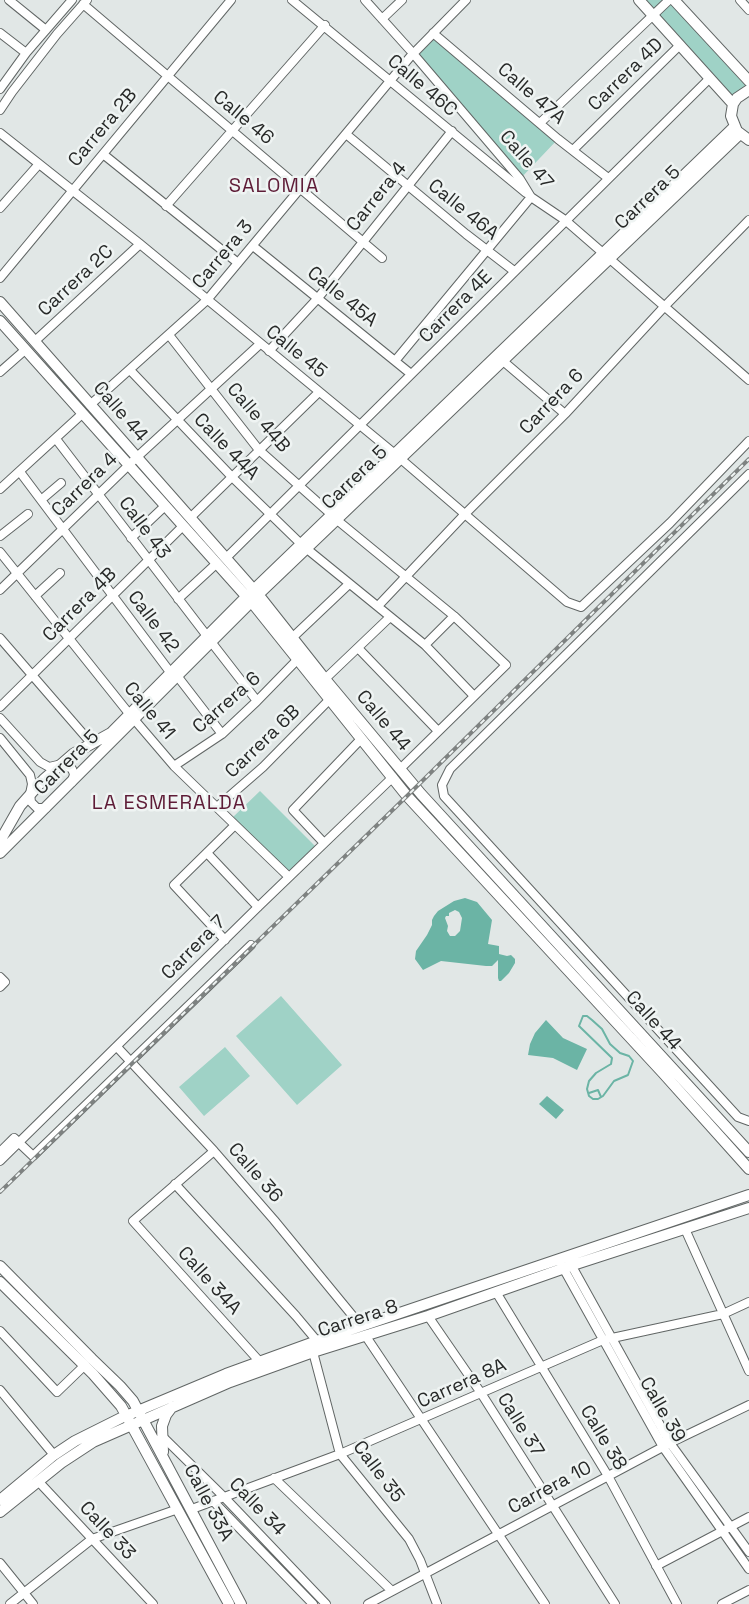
<!DOCTYPE html>
<html>
<head>
<meta charset="utf-8">
<style>
  body { margin:0 }
  canvas { display:block; background:#e1e7e6 }
</style>
</head>
<body>
<canvas width="749" height="1604"></canvas>
<script>
const g = document.querySelector('canvas').getContext('2d');
g.lineJoin = 'round';
function paint(path, color) {
  g.fillStyle = color;
  g.fill(path, 'evenodd');
}
function poly(rows) {
  const path = new Path2D();
  for (const r of rows) {
    path.moveTo(r[0], r[1]);
    for (let i = 2; i < r.length; i += 2) path.lineTo(r[i], r[i + 1]);
  }
  return path;
}
function trace(path, color, width, dash) {
  g.strokeStyle = color;
  g.lineWidth = width;
  g.lineCap = dash ? 'butt' : 'round';
  g.setLineDash(dash || []);
  g.stroke(path);
}
function drawText(font, color, halo, rows, align = 'center') {
  g.font = font + ' "Space Grotesk",sans-serif';
  g.lineWidth = 5;
  g.setLineDash([]);
  g.textBaseline = 'middle';
  g.strokeStyle = halo;
  g.fillStyle = color;
  for (const [text, x, y, turn = 0] of rows) {
    g.save();
    g.translate(x, y);
    g.rotate((+turn || 0) * Math.PI / 180);
    g.textAlign = isNaN(turn) ? turn : align;
    if (halo) g.strokeText(text, 0, 0);
    g.fillText(text, 0, 0);
    g.restore();
  }
}
const green = poly([
  [639,0,674,0,749,81,749,90,733,104],
  [433,33,558,139,520,179,413,54],
  [260,791,315,846,287,873,232,818],
  [281,996,342,1065,297,1105,236,1036],
  [225,1047,250,1076,204,1116,179,1087]
]);
const water = poly([
  [465,898,477,902,492,920,488,944,499,946,499,954,507,956,511,955,515,959,515,963,509,973,501,981,499,981,498,978,498,960,492,966,486,966,441,961,423,970,415,959,416,951,427,935,432,925,432,920,434,916,438,911,454,901],
  [455,910,459,912,462,918,460,931,455,936,450,936,447,931,448,926,445,918,446,916,449,916,449,913],
  [546,1020,563,1038,587,1049,577,1070,553,1058,528,1055,530,1044,535,1033],
  [547,1096,564,1110,556,1119,539,1104]
]);
const stream = poly([
  [583,1016,587,1016,592,1020,602,1029,610,1044,620,1053,629,1056,633,1061,628,1075,614,1081,603,1096,598,1099,593,1099,589,1096,587,1089,589,1081,596,1073,611,1064,612,1058,579,1026,583,1016],
  [589,1093,598,1090,601,1097]
]);
const minor = poly([
  [9,0,46,30],
  [292,0,526,193],
  [365,0,410,50,520,179,531,197,565,220,749,380],
  [740,0,749,10],
  [83,4,382,258],
  [382,19,402,0],
  [0,33,26,53],
  [433,33,558,139,608,178],
  [0,89,26,53,72,0],
  [0,110,12,92,57,34,87,0],
  [540,123,669,0],
  [0,133,140,244,395,454,567,602,581,607,670,523,749,441],
  [346,134,466,234,514,271],
  [573,150,680,45],
  [103,154,238,263],
  [166,206,325,25],
  [0,208,39,164],
  [253,246,411,374],
  [0,278,231,0],
  [169,335,259,450,332,515],
  [35,341,140,244],
  [269,351,318,298,452,131],
  [395,361,531,197],
  [503,361,565,414],
  [130,370,232,477,301,544],
  [0,372,25,350],
  [90,405,207,300,410,57,466,0],
  [56,439,207,636],
  [20,472,170,672],
  [749,474,450,769,442,785,444,796,738,1117,749,1121],
  [0,489,82,414],
  [41,500,61,483],
  [190,518,319,392],
  [337,520,454,616,506,665,400,769],
  [0,536,28,514],
  [131,538,165,506],
  [307,549,425,645,474,696],
  [0,552,127,711,174,766,289,877],
  [226,558,710,78],
  [0,590,137,457,260,344],
  [35,596,60,573],
  [178,599,216,564],
  [378,606,465,514,565,414,664,307,749,220],
  [0,638,91,743],
  [292,638,349,584],
  [212,643,257,701],
  [425,645,454,616],
  [358,648,438,731],
  [178,677,222,734],
  [325,679,390,617],
  [0,707,183,526],
  [0,718,40,762,49,767,62,764,72,769,74,774,72,782],
  [0,738,30,775,32,784,30,794,31,802,37,808,46,808],
  [174,766,222,734,257,701,298,659],
  [217,807,263,767,330,699],
  [324,843,293,810,361,739],
  [207,853,258,907],
  [225,940,174,885,235,825],
  [0,977,5,982,0,987],
  [117,1047,214,1151,274,1220,361,1326],
  [214,1151,133,1221,260,1362],
  [0,1152,14,1138,33,1156,251,945],
  [0,1161,258,907,393,777],
  [175,1184,296,1316,317,1341],
  [685,1229,749,1371],
  [569,1261,670,1443,749,1552],
  [561,1264,663,1447,749,1569],
  [496,1292,608,1476,677,1604],
  [428,1316,481,1393,615,1604],
  [0,1331,57,1392,84,1366],
  [365,1335,545,1604],
  [313,1352,340,1454,409,1539,420,1560,437,1604],
  [0,1390,54,1455],
  [162,1436,224,1497,326,1604],
  [274,1478,392,1591],
  [38,1481,153,1604],
  [213,1501,313,1604],
  [192,1509,340,1454,603,1340,723,1314,749,1302],
  [0,1563,33,1604],
  [656,1566,749,1517],
  [10,1604,92,1539,178,1509],
  [368,1604,674,1441,749,1405],
  [722,1604,749,1590]
]);
const major = poly([
  [639,0,733,104],
  [674,0,749,81],
  [749,90,737,98,733,104,731,116,737,131,749,140],
  [0,302,261,598,325,679,421,794,749,1152],
  [0,321,254,605,407,796,663,1073,749,1169],
  [0,841,20,806,44,779,73,754,111,733,244,599,734,127],
  [0,853,261,592,740,134],
  [0,1266,92,1359,120,1386,133,1401,241,1604],
  [0,1282,93,1374,121,1406,229,1604],
  [163,1452,162,1426,166,1415,172,1407],
  [0,1500,54,1455,75,1441,121,1418,226,1374,317,1341,749,1195],
  [0,1512,61,1463,93,1442,230,1382,313,1352,428,1316,576,1264,749,1208]
]);
const rail = poly([
  [0,1192,407,796,749,459]
]);
const streetNames = [
  ["Carrera 4D",626,75,-44],
  ["Calle 46C",422,86,40],
  ["Calle 47A",531,94,41],
  ["Calle 46",243,118,40],
  ["Carrera 2B",103,128,-50],
  ["Calle 47",526,160,49],
  ["Carrera 4",377,197,-51],
  ["Carrera 5",648,198,-44],
  ["Calle 46A",463,210,39],
  ["Carrera 3",223,255,-50],
  ["Carrera 2C",76,281,-43],
  ["Calle 45A",342,297,39],
  ["Carrera 4E",456,307,-45],
  ["Calle 45",296,352,39],
  ["Carrera 6",552,402,-46],
  ["Calle 44",120,412,49],
  ["Calle 44B",258,418,49],
  ["Calle 44A",226,447,46],
  ["Carrera 5",355,478,-44],
  ["Carrera 4",85,485,-44],
  ["Calle 43",144,528,53],
  ["Carrera 4B",80,605,-45],
  ["Calle 42",153,622,53],
  ["Carrera 6",227,703,-41],
  ["Calle 41",149,711,50],
  ["Calle 44",383,721,50],
  ["Carrera 6B",263,742,-44],
  ["Carrera 5",67,763,-45],
  ["Carrera 7",194,948,-45],
  ["Calle 44",653,1021,48],
  ["Calle 36",255,1173,49],
  ["Calle 34A",209,1281,48],
  ["Carrera 8",358,1319,-18],
  ["Carrera 8A",462,1384,-24],
  ["Calle 39",662,1410,60],
  ["Calle 37",520,1425,58],
  ["Calle 38",603,1438,59],
  ["Calle 35",378,1472,53],
  ["Carrera 10",550,1488,-28],
  ["Calle 33A",208,1503,62],
  ["Calle 34",257,1507,46],
  ["Calle 33",107,1531,47]
];
const neighbourhoodNames = [
  ["SALOMIA",274,187],
  ["LA ESMERALDA",169,804]
];
paint(green, '#9fd2c6');
paint(water, '#6bb4a5');
trace(stream, '#6bb4a5', 2);
trace(minor, '#616665', 10);
trace(major, '#616665', 12);
trace(minor, '#fff', 8);
trace(major, '#fff', 10);
trace(rail, '#7e8281', 4);
trace(rail, '#eff4f3', 2, [5.5]);
drawText('19px', '#272928', '#eff4f3', streetNames);
g.letterSpacing = '1px';
drawText('20px', '#5e1c37', '#eff4f3', neighbourhoodNames);
g.letterSpacing = '0px';
</script>
</body>
</html>
